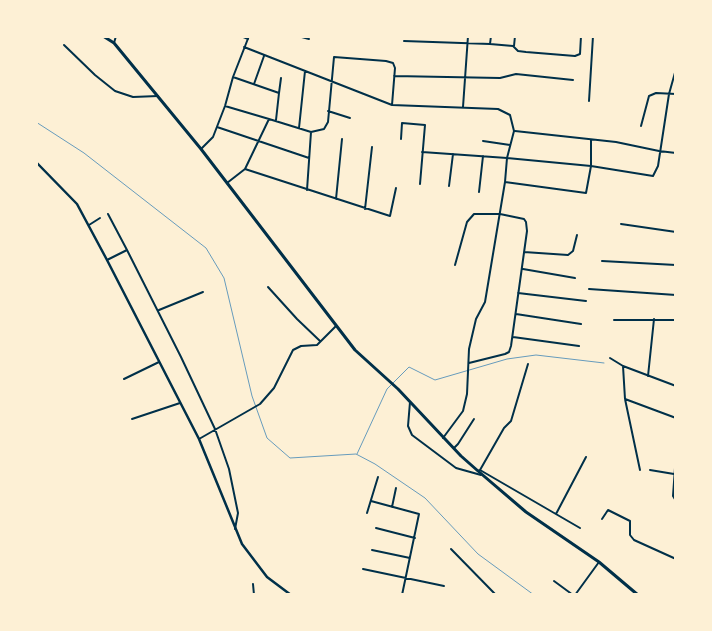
<!DOCTYPE html>
<html>
<head>
<meta charset="utf-8">
<style>
  body { margin:0 }
  #map { position:relative; width:712px; height:631px; overflow:hidden; background:#fdf0d5; font-family:Quicksand,sans-serif }
  canvas { display:block }
  .frame { position:absolute; inset:0; border:38px solid #fdf0d5; pointer-events:none }
</style>
</head>
<body>
<div id="map">
<canvas width="712" height="631"></canvas>
<div class="frame"></div>
</div>
<script>
const g = document.querySelector('canvas').getContext('2d');
g.lineJoin = 'round';
function poly(rows) {
  const path = new Path2D();
  for (const r of rows) {
    path.moveTo(r[0], r[1]);
    for (let i = 2; i < r.length; i += 2) path.lineTo(r[i], r[i + 1]);
  }
  return path;
}
function trace(path, color, width, dash) {
  g.strokeStyle = color;
  g.lineWidth = width;
  g.lineCap = dash ? 'butt' : 'round';
  g.setLineDash(dash || []);
  g.stroke(path);
}
const stream = poly([
  [36,122,84,153,206,248,224,278,252,396,267,438,290,458,356,454,375,464,425,498,478,554,534,595],
  [357,454,387,389,409,367,435,380,507,359,536,355,604,363]
]);
const minor = poly([
  [241,36,248,39],
  [298,36,309,39],
  [404,41,490,44,491,36],
  [114,43,116,36],
  [490,44,513,46,518,51,526,52,575,56,580,54,581,36],
  [64,45,95,75,115,91,133,97,158,96],
  [514,46,515,36],
  [244,47,392,105,498,109,510,115,514,131,507,158,505,182,485,302,476,319,469,349,467,394,463,411,443,438],
  [394,76,500,78,516,74,573,80],
  [233,77,279,93,276,120],
  [254,84,264,56],
  [279,93,281,78],
  [589,101,593,36],
  [225,106,269,119,245,169,390,216,396,188],
  [463,107,468,36],
  [328,111,350,118],
  [269,119,311,132,307,190],
  [641,126,649,96,656,93,676,94],
  [217,127,309,158],
  [299,128,305,71],
  [515,131,616,142,659,151,676,153],
  [311,132,324,129,328,122,334,57,386,61,393,63,395,68,392,105],
  [401,139,402,123,425,125,420,184],
  [483,141,510,145],
  [201,149,213,137,225,106,233,77,249,36],
  [422,152,507,158,591,166,653,176,658,166,669,94,676,69],
  [505,182,586,193,591,166,591,140],
  [227,183,245,169],
  [449,186,453,154],
  [479,192,483,156],
  [336,199,342,139],
  [365,209,372,147],
  [108,214,127,250],
  [621,224,676,232],
  [89,225,100,218],
  [524,252,568,255,573,251,577,235],
  [107,260,127,250,181,357,215,429,229,469,238,513,235,529],
  [602,261,676,265],
  [455,265,467,222,474,214,500,214,524,219,526,222,527,231,511,346,509,352,505,354,469,363],
  [523,269,575,278],
  [268,287,297,319,320,341],
  [589,289,676,295],
  [518,293,586,301],
  [159,310,203,292],
  [516,314,581,324],
  [614,320,676,320],
  [513,337,579,346],
  [610,358,623,366,676,386],
  [623,366,625,399,640,470],
  [648,376,654,319],
  [124,379,159,362],
  [625,399,676,418],
  [410,402,408,426,412,435,456,468,481,475],
  [132,419,180,403],
  [199,439,260,404,274,388,293,350,301,346,317,345,336,326],
  [454,448,458,444,474,419],
  [676,454,673,496,676,501],
  [480,470,504,428,511,421,528,364],
  [650,470,674,474],
  [478,471,480,470,580,528],
  [371,501,419,514,402,595],
  [392,507,396,488],
  [676,511,676,510],
  [367,513,378,477],
  [556,514,586,457],
  [602,519,608,510,630,521,630,535,634,540,676,559],
  [376,528,415,538],
  [451,549,496,595],
  [372,550,410,558],
  [363,569,444,586],
  [554,581,573,595],
  [253,584,254,595],
  [575,595,599,562]
]);
const tertiary = poly([
  [36,162,77,204,107,260,199,439,242,544,267,577,291,595]
]);
const primary = poly([
  [103,36,114,43,201,149,355,350,398,389,461,456,478,471,526,512,599,562,638,595]
]);
trace(stream, '#669bbc', 1);
trace(minor, '#003049', 2);
trace(tertiary, '#003049', 2.5);
trace(primary, '#003049', 3);
</script>
</body>
</html>
